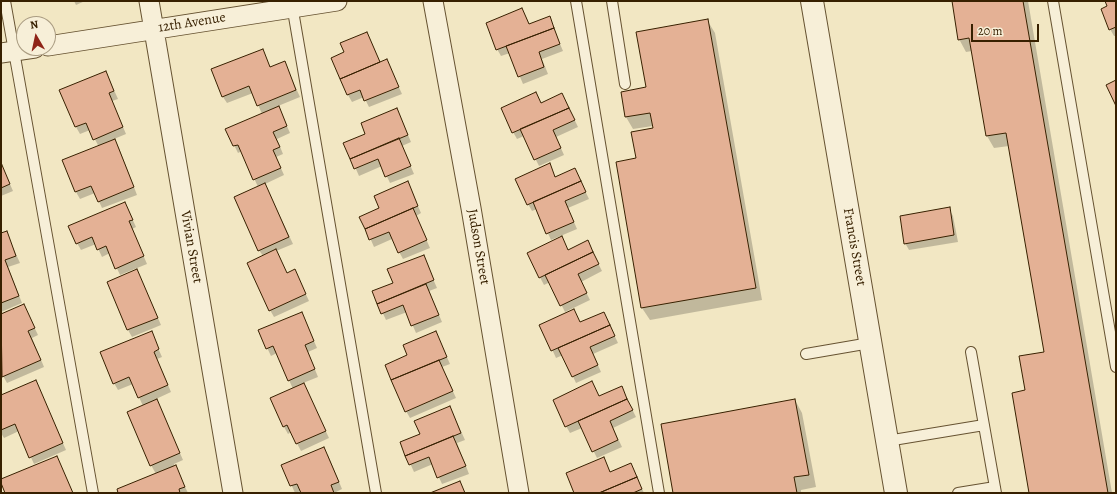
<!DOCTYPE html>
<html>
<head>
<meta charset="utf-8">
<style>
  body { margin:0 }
  #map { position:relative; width:1117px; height:494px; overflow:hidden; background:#f2e7c3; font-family:Alegreya,serif }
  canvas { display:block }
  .frame { position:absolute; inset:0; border:2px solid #372000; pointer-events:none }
  .north { position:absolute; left:16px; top:16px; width:40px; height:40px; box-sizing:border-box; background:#f7efd8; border:1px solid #aa9c82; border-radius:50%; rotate:351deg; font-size:11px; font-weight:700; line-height:16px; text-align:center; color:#372000 }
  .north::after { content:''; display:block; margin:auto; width:14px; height:18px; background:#8f2418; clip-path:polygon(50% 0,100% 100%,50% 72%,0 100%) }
  .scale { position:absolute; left:971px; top:24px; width:68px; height:18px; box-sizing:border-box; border:2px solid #372000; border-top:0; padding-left:5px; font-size:12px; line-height:14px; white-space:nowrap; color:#372000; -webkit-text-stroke:3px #f7efd8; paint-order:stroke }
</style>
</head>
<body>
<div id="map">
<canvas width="1117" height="494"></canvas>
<div class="frame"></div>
<div class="north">N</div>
<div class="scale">20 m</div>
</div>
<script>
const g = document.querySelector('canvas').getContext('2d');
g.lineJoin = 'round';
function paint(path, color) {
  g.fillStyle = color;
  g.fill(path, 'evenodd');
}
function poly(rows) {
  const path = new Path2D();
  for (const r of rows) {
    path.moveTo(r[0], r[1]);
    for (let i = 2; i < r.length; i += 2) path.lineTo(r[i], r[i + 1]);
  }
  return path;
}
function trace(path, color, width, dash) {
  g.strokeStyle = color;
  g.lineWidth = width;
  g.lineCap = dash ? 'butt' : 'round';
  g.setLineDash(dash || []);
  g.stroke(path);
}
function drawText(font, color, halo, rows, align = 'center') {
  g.font = font + ' Alegreya,serif';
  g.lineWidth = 3;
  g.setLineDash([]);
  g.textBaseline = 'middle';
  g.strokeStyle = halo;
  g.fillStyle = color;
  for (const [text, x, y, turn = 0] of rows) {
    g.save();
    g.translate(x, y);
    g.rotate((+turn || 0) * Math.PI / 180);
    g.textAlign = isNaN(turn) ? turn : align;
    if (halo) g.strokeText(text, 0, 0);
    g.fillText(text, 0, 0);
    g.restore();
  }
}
const shadow = poly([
  [74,1,85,1,76,5],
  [953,1,1028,1,1112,493,1031,493,1026,391,1045,353,1009,146,994,148,987,136,972,51,966,52,959,39],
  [1106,1,1116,1,1116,36,1114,36,1110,29,1109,7],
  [522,9,530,25,549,18,563,51,542,59,548,74,523,84,510,53,501,56,497,49],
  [707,20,715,33,762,300,650,320,642,308,637,159,654,129,653,126,633,129,626,117,622,92,647,88],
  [367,34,380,63,387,61,402,94,369,107,364,97,352,102,348,95,345,53],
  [262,50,270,68,284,62,300,97,278,106,290,133,277,139,283,154,276,157,284,175,265,184,293,244,276,251,287,274,298,277,309,301,274,317,270,310,263,256,259,250,258,187,242,151,238,153,226,129,262,114,253,93,227,103,223,97],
  [106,72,118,99,112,101,126,134,114,139,119,148,137,195,102,208,95,193,80,199,76,192,99,147,90,130,80,134,76,127],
  [536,93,541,104,562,94,578,127,556,137,564,155,539,166,524,136,517,139,513,132],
  [400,116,411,142,402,146,414,174,390,183,382,166,359,176,345,144,366,134],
  [549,165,556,178,575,170,589,199,568,208,577,229,551,240,537,209,532,211,528,204],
  [2,166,13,191,1,196,1,167],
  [411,190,421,213,416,216,430,248,403,259,392,239,374,247,361,217,380,209],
  [125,203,136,227,132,229,147,264,120,275,110,253,102,257,96,244,81,250,77,243],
  [949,209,953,216,958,242,909,250,905,243],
  [6,232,20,263,8,267,22,303,1,312,1,235],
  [591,249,602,271,581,282,590,300,565,312,550,282,544,285,528,254],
  [423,256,437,288,429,291,442,322,416,333,407,312,386,320,373,292,394,283],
  [137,270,161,325,132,337,128,330],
  [24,306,38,335,32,338,44,367,7,383,1,372,1,316],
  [305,320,317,348,308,352,318,377,303,383,329,438,301,451,291,432,288,434,284,427,271,398,293,389,277,353,271,356,259,331],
  [607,320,618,343,593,354,601,372,576,383,563,355,556,358,541,325,580,323],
  [151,332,162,357,157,359,171,392,156,399,160,407,183,460,174,464,188,493,119,493,156,474,151,465,143,406,133,384,118,390,114,383],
  [439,339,450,364,442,367,456,398,410,418,406,411,408,355],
  [36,382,66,450,34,464,19,431,4,438,1,433,1,397],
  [621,387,636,417,613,428,622,447,597,458,582,428,570,433,566,426,599,397],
  [795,400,802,413,816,487,801,490,801,493,674,493],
  [450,407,465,440,457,443,469,474,442,484,433,464,414,472,401,443,421,434],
  [328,455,342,489,334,493,302,493,301,491,295,493,283,466],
  [604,459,611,473,631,464,644,493,576,493]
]);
const building = poly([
  [952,1,1023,1,1108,493,1029,493,1012,393,1025,390,1019,356,1044,352,1006,133,986,136,969,38,958,40,952,1],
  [1105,1,1116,1,1116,27,1109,30,1101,9,1107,6,1105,1],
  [522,8,529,24,550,16,554,28,496,50,486,23,522,8],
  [708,19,756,288,641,308,616,162,636,158,631,132,653,128,650,113,625,117,621,92,646,87,636,32,708,19],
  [554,28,560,44,539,52,544,67,518,77,506,46,554,28],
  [367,32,380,62,340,79,331,58,344,52,340,43,367,32],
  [263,49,270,67,285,61,296,90,257,106,249,86,222,97,211,69,263,49],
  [387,59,399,87,364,101,360,90,347,95,340,79,387,59],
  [106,71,114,91,109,93,123,127,93,140,86,123,75,127,59,90,106,71],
  [1116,80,1116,106,1106,85,1116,80],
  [536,92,541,103,562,93,569,108,512,133,501,108,536,92],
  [279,106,287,126,273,132,280,147,273,150,281,168,253,180,238,145,233,146,225,129,279,106],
  [397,108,408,135,350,159,343,143,365,134,361,123,397,108],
  [569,108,575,120,553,130,561,148,534,160,520,129,569,108],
  [399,138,411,166,385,177,378,159,354,169,350,159,399,138],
  [115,139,134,187,98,202,91,186,75,192,62,160,115,139],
  [550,163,555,177,575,168,581,181,527,205,515,179,550,163],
  [2,165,10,184,1,188,1,166,2,165],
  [408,181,418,206,365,229,359,217,379,208,374,196,408,181],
  [581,181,586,192,565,201,574,222,546,234,533,202,581,181],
  [265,183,289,237,258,251,234,197,265,183],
  [125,202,133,220,129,221,144,256,115,269,106,246,97,250,92,237,76,244,68,226,125,202],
  [950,207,954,235,904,244,900,216,950,207],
  [413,208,427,240,398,253,389,232,369,240,365,229,413,208],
  [7,231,16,256,5,260,19,296,1,303,1,233,7,231],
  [562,236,568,250,588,240,593,252,539,278,527,253,562,236],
  [276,249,287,273,295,269,306,294,269,311,247,263,276,249],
  [593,252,599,264,578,274,587,293,560,306,545,275,593,252],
  [424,255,434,280,377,304,372,291,393,283,387,269,424,255],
  [137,269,158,318,127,330,107,282,137,269],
  [426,284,439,315,411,326,403,305,381,314,377,304,426,284],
  [24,304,35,328,28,331,41,360,2,377,1,314,24,304],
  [574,309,580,322,604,312,610,325,551,351,539,325,574,309],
  [302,312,314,341,305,345,315,369,288,381,273,346,266,349,258,330,302,312],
  [610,325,615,336,590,347,598,365,572,377,558,348,610,325],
  [152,331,159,349,154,352,168,385,138,398,129,377,113,384,100,352,152,331],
  [436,331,447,357,391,380,385,365,407,355,403,345,436,331],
  [439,360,453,391,405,412,391,380,439,360],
  [36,380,63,443,29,458,15,424,1,430,1,395,36,380],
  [592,381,599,396,622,386,627,399,565,427,553,400,592,381],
  [304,383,326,431,296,444,287,425,283,427,270,398,304,383],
  [157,399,180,453,150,466,127,412,157,399],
  [627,399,633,410,610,421,618,440,592,452,578,421,627,399],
  [795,399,809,475,794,477,797,493,673,493,661,424,795,399],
  [450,406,461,433,405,456,400,442,420,434,414,421,450,406],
  [453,436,466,466,437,478,429,457,409,465,405,456,453,436],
  [324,447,339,482,331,485,334,493,301,493,297,484,290,486,281,465,324,447],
  [57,456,73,493,5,493,1,483,1,479,57,456],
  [604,457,610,472,631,463,637,477,599,493,574,493,566,473,604,457],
  [176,465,185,487,179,489,180,493,118,493,117,489,176,465],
  [637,477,642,489,633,493,599,493,637,477],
  [460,481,465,493,430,493,460,481]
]);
const service = poly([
  [5,1,93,493],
  [576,1,659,493],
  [612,1,625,84],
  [1053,1,1116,367],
  [292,5,376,493],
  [971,352,996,493],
  [806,354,870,343],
  [887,441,984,425],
  [958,493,995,487]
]);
const minor = poly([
  [149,1,233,493],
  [433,1,471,208,519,493],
  [48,46,337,1],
  [1,53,35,48]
]);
const tertiary = poly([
  [812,1,896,493]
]);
const streetNames = [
  ["12th Avenue",192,23,-9],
  ["Vivian Street",191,247,80],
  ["Judson Street",478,247,80],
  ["Francis Street",854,247,80]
];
paint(shadow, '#0003');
paint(building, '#e4b195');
trace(building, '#372000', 1);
trace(service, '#665231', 12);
trace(minor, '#665231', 21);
trace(tertiary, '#665231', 24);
trace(service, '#f7efd8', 10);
trace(minor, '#f7efd8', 19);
trace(tertiary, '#f7efd8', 22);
drawText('14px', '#372000', '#f7efd8', streetNames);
</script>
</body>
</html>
